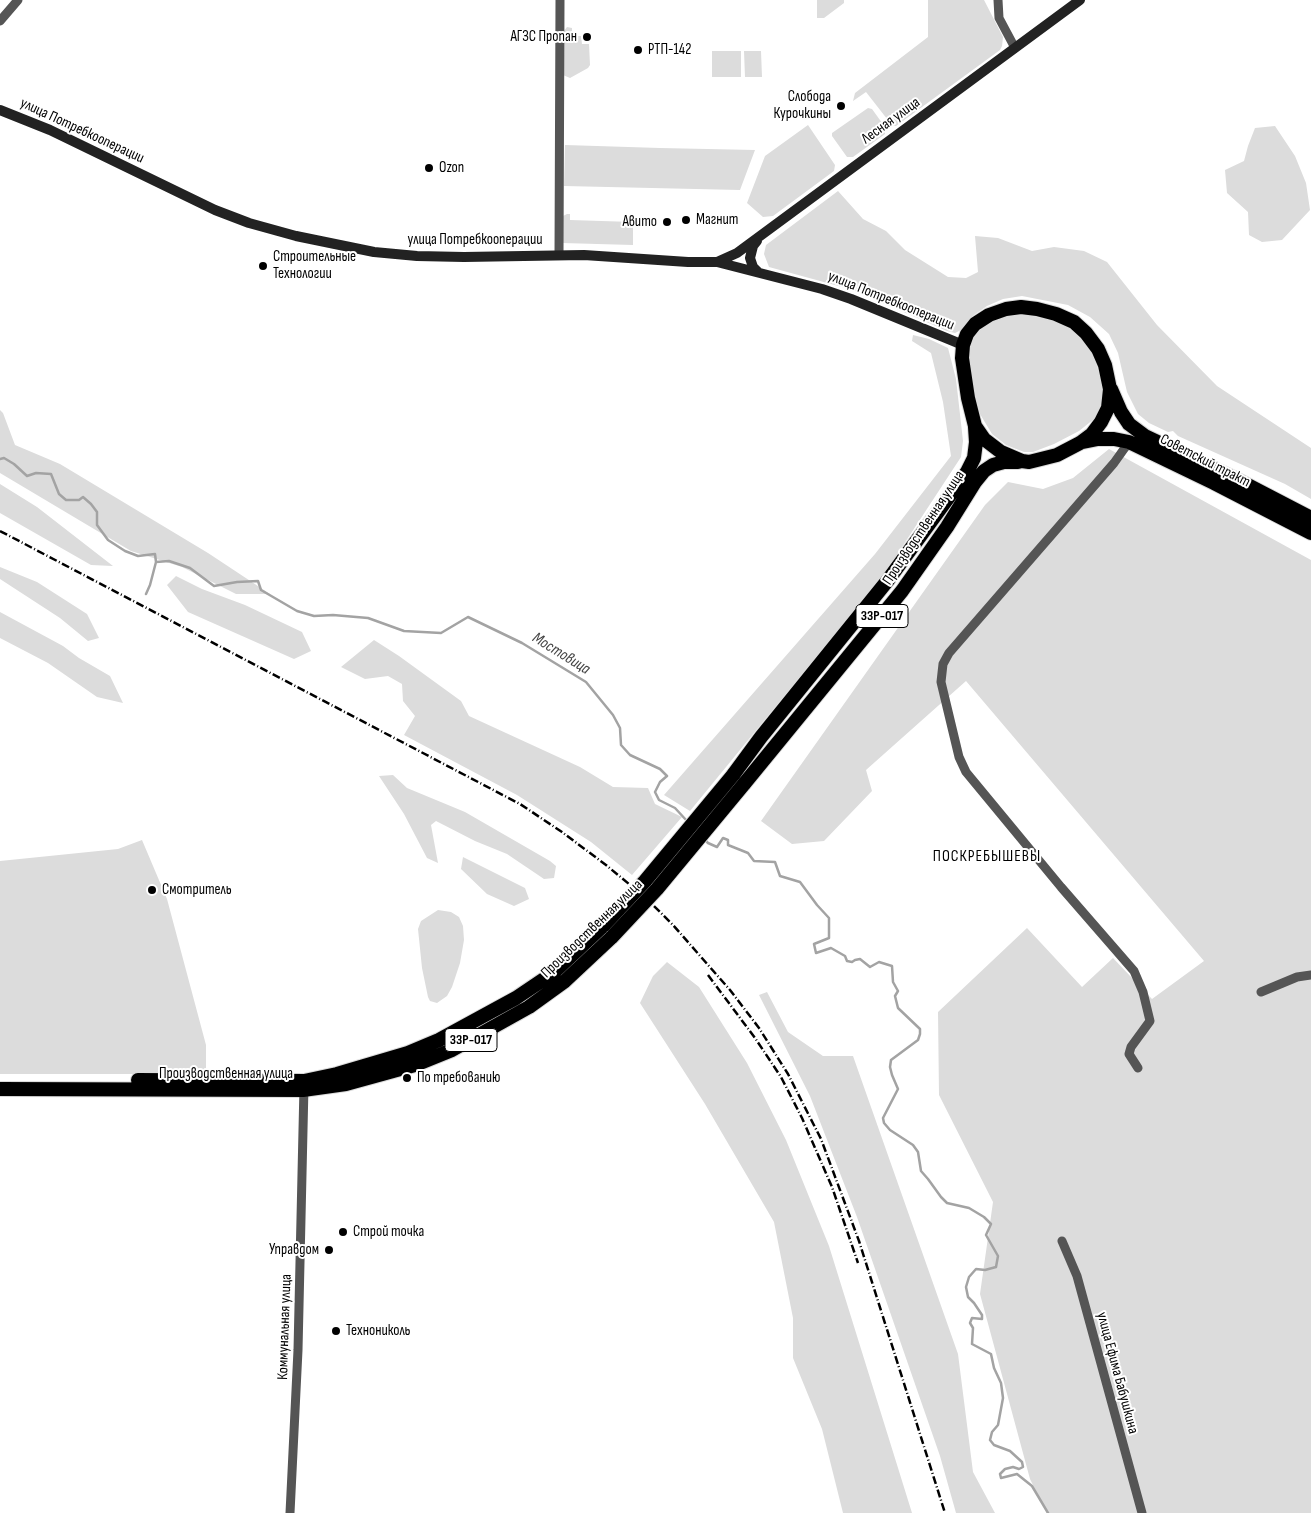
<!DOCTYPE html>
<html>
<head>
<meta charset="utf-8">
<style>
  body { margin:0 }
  canvas { display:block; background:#fff }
</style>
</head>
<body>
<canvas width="1311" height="1513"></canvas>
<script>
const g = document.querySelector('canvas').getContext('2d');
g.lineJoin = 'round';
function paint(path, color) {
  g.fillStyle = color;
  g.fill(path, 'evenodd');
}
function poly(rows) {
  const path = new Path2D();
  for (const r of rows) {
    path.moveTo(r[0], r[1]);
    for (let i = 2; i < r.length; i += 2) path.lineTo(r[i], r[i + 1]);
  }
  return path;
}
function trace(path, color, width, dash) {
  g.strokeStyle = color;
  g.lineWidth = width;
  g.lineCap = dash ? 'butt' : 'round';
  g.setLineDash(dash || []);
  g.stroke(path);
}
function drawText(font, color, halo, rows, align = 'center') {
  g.font = font + ' "Sofia Sans Condensed",sans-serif';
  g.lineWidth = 4;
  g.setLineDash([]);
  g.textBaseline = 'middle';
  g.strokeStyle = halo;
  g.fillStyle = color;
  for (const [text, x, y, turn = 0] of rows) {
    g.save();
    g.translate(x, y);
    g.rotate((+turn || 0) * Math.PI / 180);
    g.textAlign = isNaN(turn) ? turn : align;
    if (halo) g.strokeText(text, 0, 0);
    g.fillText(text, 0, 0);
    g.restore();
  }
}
const green = poly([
  [817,0,844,0,844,3,824,18,817,18],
  [928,0,984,0,1003,37,1002,46,1000,50,896,126,894,126,891,124,866,92,853,101,855,93,928,37],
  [567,27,572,28,572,36,581,36,582,44,589,44,590,65,588,68,570,78,563,75,564,31],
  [712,51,741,51,741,77,712,77],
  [744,51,761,51,762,77,745,77],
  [868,108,872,109,885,127,885,134,853,157,847,157,832,136,832,133],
  [808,125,835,165,834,171,773,216,763,217,747,203,765,156],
  [1275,126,1295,156,1306,183,1310,210,1282,240,1262,242,1249,235,1248,212,1227,193,1225,170,1244,161,1248,146,1255,128],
  [565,145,660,148,755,150,740,190,564,186],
  [838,191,863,219,886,231,905,250,948,277,966,278,978,272,975,236,998,238,1032,251,1054,247,1084,251,1107,262,1157,325,1217,386,1311,448,1311,499,1285,484,1178,436,1173,431,1168,432,1149,423,1138,414,1127,392,1118,353,1109,334,1090,317,1068,305,1022,296,1003,299,987,306,974,315,961,330,955,333,947,331,853,290,769,267,764,254,766,245],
  [567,214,570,214,570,220,633,222,633,245,562,243,563,216],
  [1018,313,1055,321,1074,330,1085,341,1094,356,1104,390,1102,407,1094,419,1079,431,1054,444,1033,452,1024,452,1006,445,992,434,977,409,972,392,968,348,972,338,979,328,990,321,1005,315],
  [913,335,929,339,948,348,956,379,963,441,961,457,885,573,690,811,664,795,875,554,951,456,943,402,931,353,912,341],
  [0,410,3,413,15,445,60,464,208,553,270,594,236,594,182,567,131,551,0,473],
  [1109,449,1311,560,1311,1513,1047,1513,1030,1479,980,1294,993,1202,939,1095,938,1012,1027,928,1082,987,1113,958,1152,999,1204,961,966,681,866,770,872,791,824,841,792,844,761,821,985,505,1008,482,1043,489,1073,478],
  [0,484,37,507,113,566,91,565,0,513],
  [0,567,37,582,87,614,99,638,88,641,60,618,0,579],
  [176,576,202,589,245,605,302,632,311,651,294,659,188,612,167,585],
  [0,612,63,646,79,658,110,676,123,703,97,697,48,663,0,638],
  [374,640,399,656,461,701,469,716,580,767,613,787,648,788,655,804,682,817,632,875,591,842,517,795,404,735,415,716,403,701,402,684,388,676,365,679,341,667],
  [393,775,407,788,465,812,550,861,556,866,554,878,544,879,507,854,475,841,436,821,431,825,438,863,427,858,404,814,379,776],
  [142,840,167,899,206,1045,206,1074,0,1074,0,861,118,849],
  [463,857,525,888,529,899,514,906,487,894,461,869],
  [438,910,451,912,459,917,463,926,464,940,460,963,452,987,447,996,437,1003,430,1001,428,997,422,968,418,929,421,921],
  [667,962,699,987,747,1063,786,1140,829,1246,912,1513,843,1513,822,1429,793,1358,793,1318,774,1222,705,1104,640,1003,653,976],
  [767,992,788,1032,823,1056,853,1056,958,1354,973,1472,995,1513,956,1513,940,1456,857,1217,810,1096,759,995]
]);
const stream = poly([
  [0,459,4,458,14,464,27,476,36,473,51,474,59,494,66,500,79,500,83,497,91,504,97,512,97,525,108,540,125,551,138,556,155,554,156,562,169,561,190,568,214,586,237,582,258,581,261,590,297,611,314,616,333,615,368,618,404,631,441,633,468,617,522,643,586,682,613,715,620,728,621,745,630,755,660,769,667,776,660,782,655,792,659,800,675,808,687,821],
  [146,594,150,585,156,562],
  [705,840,708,843,717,847,723,838,728,840,728,845,748,853,754,861,775,862,780,876,800,882,817,905,829,918,829,938,814,944,816,953,831,948,845,956,847,961,852,962,855,960,860,959,870,967,879,962,892,966,893,982,898,991,895,996,898,1008,920,1029,920,1034,918,1040,891,1060,890,1067,892,1075,898,1089,883,1118,884,1123,890,1130,913,1145,918,1152,921,1171,928,1179,941,1197,947,1203,969,1208,984,1217,991,1224,986,1235,998,1256,996,1267,985,1270,976,1269,969,1277,966,1287,968,1297,974,1303,982,1315,982,1319,972,1318,970,1323,973,1328,972,1344,991,1354,994,1368,1001,1383,1003,1398,998,1425,992,1432,990,1440,994,1445,1010,1451,1022,1462,1023,1467,1019,1469,1013,1467,1005,1469,1000,1474,1001,1478,1017,1474,1032,1486,1048,1513]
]);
const minor = poly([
  [998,0,999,18,1015,48],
  [0,21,18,0],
  [559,255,560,0],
  [1129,442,1114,463,949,653,943,664,941,682,959,757,966,772,1061,887,1134,971,1143,992,1150,1021,1131,1047,1129,1054,1138,1068],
  [1261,992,1297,977,1311,975],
  [1062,1241,1077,1276,1142,1513],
  [290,1513,298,1350,304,1086]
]);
const secondary = poly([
  [0,110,50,130,215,210,249,223,296,236,374,252,417,256,464,257,584,255,688,262,717,262,822,289,851,299,963,345],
  [757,241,753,246,750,258,753,267,758,272],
  [717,262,737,253,1080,0]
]);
const trunk = poly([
  [1021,307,1037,309,1056,314,1074,322,1086,333,1098,349,1105,365,1110,389,1108,408,1101,422,1092,434,1080,443,1057,455,1029,462,1022,461,1001,452,984,439,975,426,968,398,962,358,963,345,967,334,975,324,989,315,1006,309,1021,307],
  [1111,389,1121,412,1129,424,1145,436,1238,480,1311,518],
  [1083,442,1098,439,1114,439,1129,442,1214,483,1311,533],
  [733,775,761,737,888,580,967,472,974,458,976,442,975,427],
  [744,784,902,591,947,527,975,482,984,471,993,465,1004,462,1018,462],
  [138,1080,304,1081,337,1074,408,1053,439,1040,516,998,553,973,603,926],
  [0,1089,303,1090,346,1084,415,1065,452,1050,529,1007,565,981,612,937]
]);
const rail = poly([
  [0,531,520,804,562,832,606,865,646,898,673,925,730,990,759,1028,788,1074,821,1139,859,1241,945,1513],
  [708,975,755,1038,781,1077,802,1118,832,1187,858,1263]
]);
const trunkBridge = poly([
  [603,926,645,881,733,775],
  [612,937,657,889,744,784]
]);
const markers = [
  [587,37,5,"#000"],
  [638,50,5,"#000"],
  [841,106,5,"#000"],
  [429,168,5,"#000"],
  [686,220,5,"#000"],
  [667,222,5,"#000"],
  [263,266,5,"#000"],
  [152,890,5,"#000"],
  [407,1078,5,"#000"],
  [343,1232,5,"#000"],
  [329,1250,5,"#000"],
  [336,1331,5,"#000"]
];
const shields = [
  [882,616,52],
  [471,1040,52]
];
const shieldNames = [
  ["33Р-017",882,616],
  ["33Р-017",471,1040]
];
const poiNames = [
  ["АГЗС Пропан",577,37,"right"],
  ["РТП-142",648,50],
  ["Слобода",831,97,"right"],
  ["Курочкины",831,114,"right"],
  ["Ozon",439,168],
  ["Магнит",696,220],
  ["Авито",657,222,"right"],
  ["Строительные",273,257],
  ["Технологии",273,274],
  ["Смотритель",162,890],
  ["По требованию",417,1078],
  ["Строй точка",353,1232],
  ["Управдом",319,1250,"right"],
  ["Технониколь",346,1331]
];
const streetNames = [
  ["Лесная улица",891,121,-36],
  ["улица Потребкооперации",82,131,25],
  ["улица Потребкооперации",475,240],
  ["улица Потребкооперации",891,301,22],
  ["Советский тракт",1205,461,27],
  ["Производственная улица",924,528,-56],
  ["Производственная улица",592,929,-44],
  ["Производственная улица",226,1074],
  ["Коммунальная улица",285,1327,-88],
  ["улица Ефима Бабушкина",1117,1373,75]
];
const waterNames = [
  ["Мостовица",561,654,32]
];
const neighbourhoodNames = [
  ["ПОСКРЕБЫШЕВЫ",987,857]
];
paint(green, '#dcdcdc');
trace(stream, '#a3a3a3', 2.5);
trace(trunk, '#dbdbdb', 16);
trace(minor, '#555', 9);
trace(secondary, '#222', 10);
trace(trunk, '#000', 14);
trace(rail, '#000', 2.5, [8, 2.5, 1, 2.5]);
trace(trunkBridge, '#dbdbdb', 16, []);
trace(trunkBridge, '#000', 14);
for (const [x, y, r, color] of markers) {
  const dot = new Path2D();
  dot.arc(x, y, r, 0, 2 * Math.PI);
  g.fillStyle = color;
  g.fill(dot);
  trace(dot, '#fff', 2);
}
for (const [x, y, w] of shields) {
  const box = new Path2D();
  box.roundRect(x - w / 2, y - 11.5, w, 23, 4);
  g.fillStyle = '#fff';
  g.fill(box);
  trace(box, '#000', 1);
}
drawText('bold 14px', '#000', null, shieldNames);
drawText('15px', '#000', '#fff', poiNames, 'left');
drawText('15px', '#000', '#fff', streetNames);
drawText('italic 16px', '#444', '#fff', waterNames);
g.letterSpacing = '1px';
drawText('16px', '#000', '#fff', neighbourhoodNames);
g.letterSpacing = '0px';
</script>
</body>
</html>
